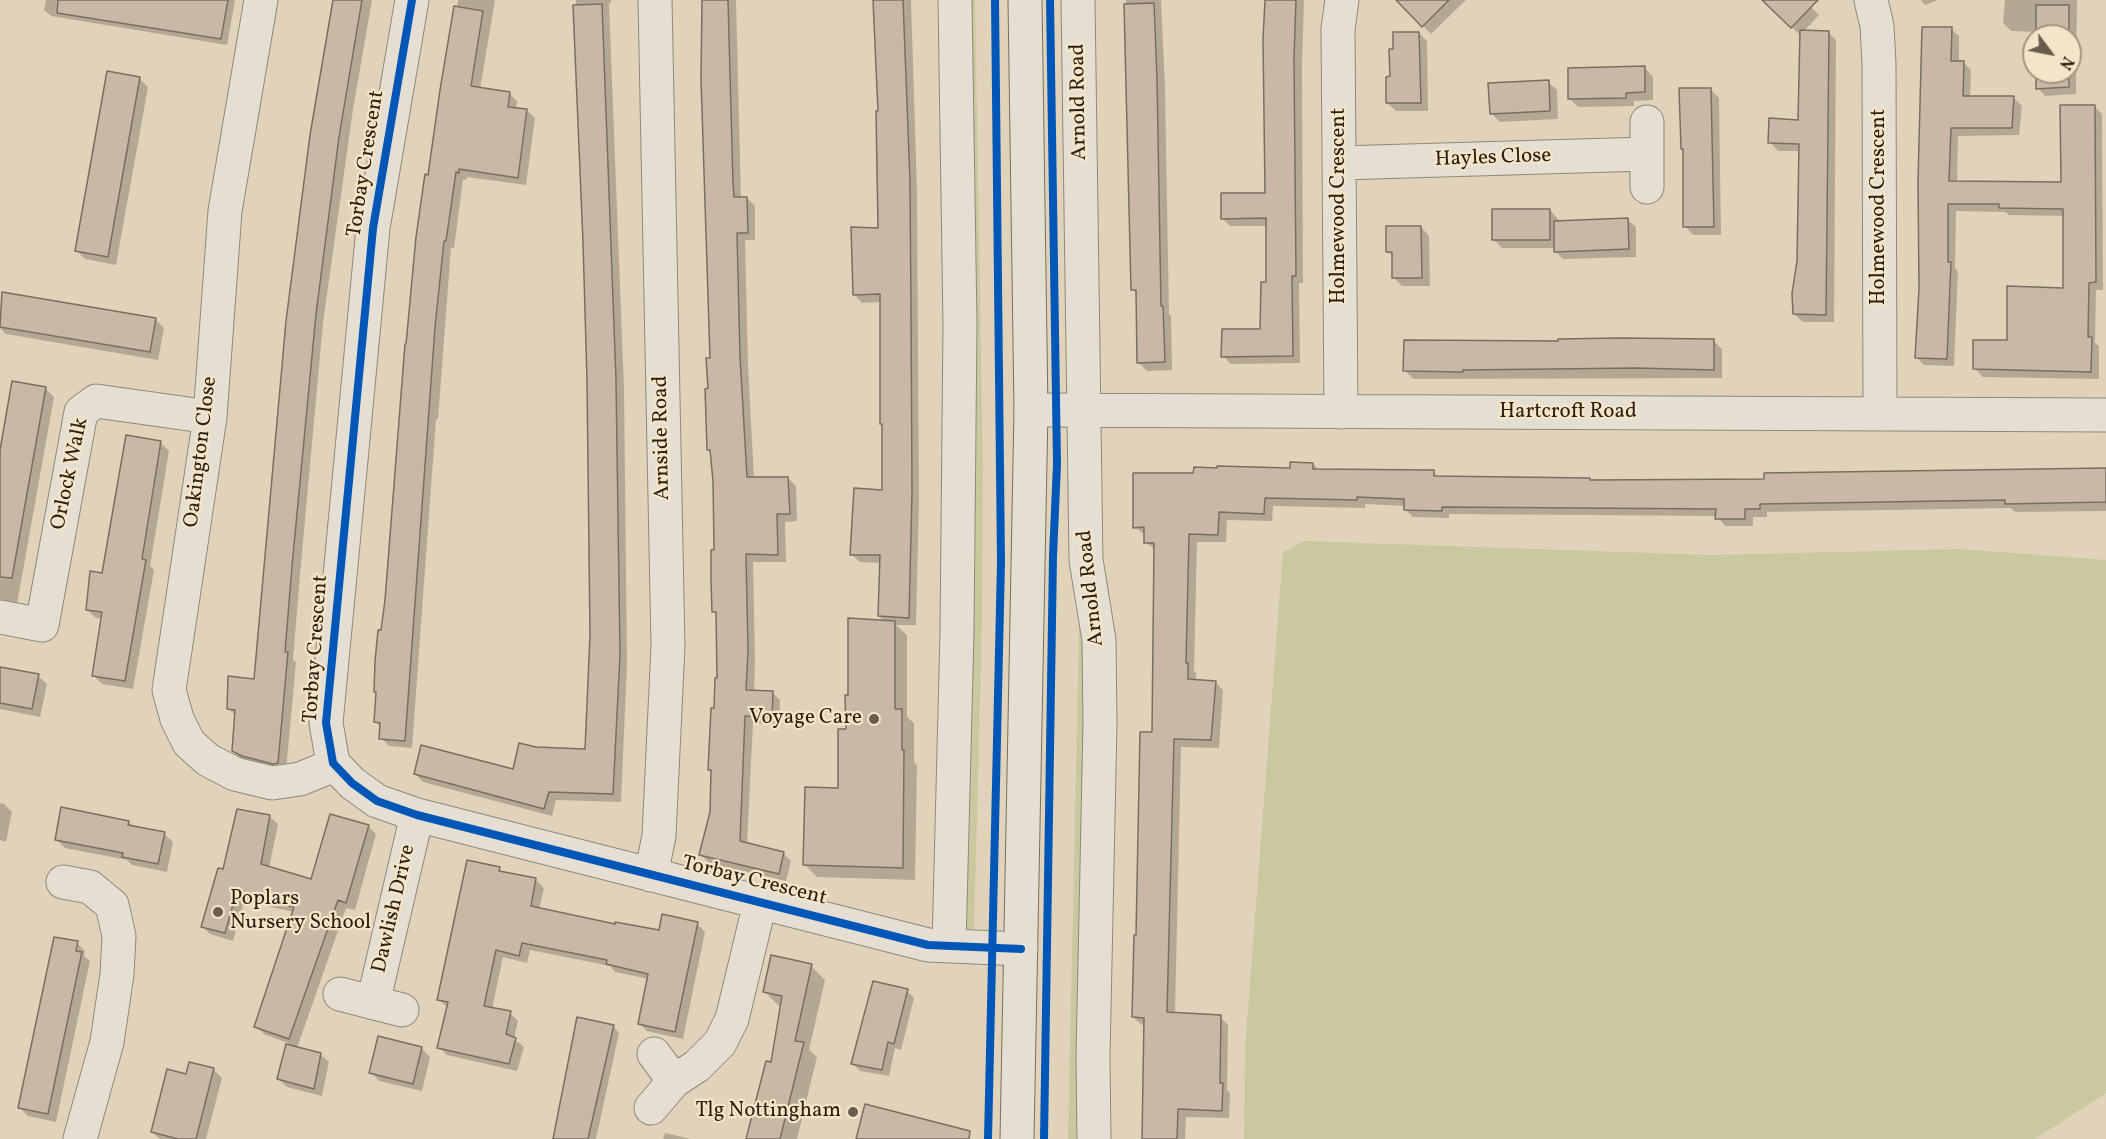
<!DOCTYPE html>
<html>
<head>
<meta charset="utf-8">
<style>
  body { margin:0 }
  #map { position:relative; width:2106px; height:1139px; overflow:hidden; background:#e1d3ba; font-family:Vollkorn,serif }
  canvas { display:block }
  .north { position:absolute; left:2022px; top:24px; width:60px; height:60px; box-sizing:border-box; background:#f5e5c8; border:2px solid #a3967f; border-radius:50%; rotate:122deg; font-size:16px; font-weight:700; line-height:24px; text-align:center; color:#291f12 }
  .north::after { content:''; display:block; margin:auto; width:21px; height:27px; background:#695e4d; clip-path:polygon(50% 0,100% 100%,50% 72%,0 100%) }
</style>
</head>
<body>
<div id="map">
<canvas width="2106" height="1139"></canvas>
<div class="north">N</div>
</div>
<script>
const g = document.querySelector('canvas').getContext('2d');
g.lineJoin = 'round';
function paint(path, color) {
  g.fillStyle = color;
  g.fill(path, 'evenodd');
}
function poly(rows) {
  const path = new Path2D();
  for (const r of rows) {
    path.moveTo(r[0], r[1]);
    for (let i = 2; i < r.length; i += 2) path.lineTo(r[i], r[i + 1]);
  }
  return path;
}
function trace(path, color, width, dash) {
  g.strokeStyle = color;
  g.lineWidth = width;
  g.lineCap = dash ? 'butt' : 'round';
  g.setLineDash(dash || []);
  g.stroke(path);
}
function drawText(font, color, halo, rows, align = 'center') {
  g.font = font + ' Vollkorn,serif';
  g.lineWidth = 4.5;
  g.setLineDash([]);
  g.textBaseline = 'middle';
  g.strokeStyle = halo;
  g.fillStyle = color;
  for (const [text, x, y, turn = 0] of rows) {
    g.save();
    g.translate(x, y);
    g.rotate((+turn || 0) * Math.PI / 180);
    g.textAlign = isNaN(turn) ? turn : align;
    if (halo) g.strokeText(text, 0, 0);
    g.fillText(text, 0, 0);
    g.restore();
  }
}
const green = poly([
  [958,0,975,0,983,463,982,623,974,934,964,934],
  [1304,541,1711,555,1960,549,2106,560,2106,1093,2035,1139,1244,1139,1245,1048,1283,552],
  [1080,581,1090,646,1083,1139,1068,1139]
]);
const shadow = poly([
  [46,0,235,0,227,45,51,16,44,10],
  [335,0,372,0,353,109,323,323,300,575,293,660,296,662,286,771,242,759,233,751,236,716,229,709,256,680],
  [458,0,495,0,480,89,509,93,517,101,516,109,527,110,535,118,526,185,467,177,466,180,463,179,454,248,451,248,438,419,436,419,412,748,389,746,381,738,381,728,376,722,383,632,429,176],
  [576,0,611,0,611,3,609,3,624,389,627,664,621,802,556,800,552,816,423,782,415,774,514,770,536,749,586,751,591,635,585,242],
  [702,0,736,0,741,199,747,198,755,206,755,240,745,240,748,365,754,479,788,478,796,486,797,521,785,522,786,562,753,562,755,660,754,692,772,692,780,700,779,725,753,723,747,844,783,853,791,861,786,881,709,863,701,855,711,812,713,772,710,769,718,679,717,614,714,611,716,552,712,453,708,450,712,359],
  [876,0,911,0,917,191,919,501,916,625,896,625,907,635,907,717,914,723,914,762,917,765,915,880,817,877,804,864,840,789,850,697,885,622,879,616,881,563,860,562,851,554,883,491,882,302,862,303,854,294,879,230,880,112],
  [1126,0,1161,0,1165,88,1169,314,1171,316,1172,370,1147,371,1138,362,1137,294,1133,289],
  [1266,0,1304,0,1302,67,1303,283,1299,283,1300,363,1231,364,1223,356,1262,331,1268,283,1267,226,1230,226,1222,218,1267,194],
  [1409,0,1466,0,1431,34,1403,5],
  [1764,0,1804,0,1819,15,1804,31,1828,32,1836,40,1834,322,1803,322,1794,314,1798,261,1800,151,1778,151,1770,142,1800,122,1801,36],
  [1921,0,1938,0,1925,5],
  [2005,0,2077,0,2076,94,2045,96,2038,88,2037,72,2070,72,2070,36,2037,36,2037,32,2011,31,2003,23],
  [1951,29,1959,36,1959,62,1963,62,1971,70,1970,97,2014,98,2022,106,2019,135,1958,136,1957,182,2063,184,2094,106,2102,114,2103,290,2096,290,2095,343,2099,346,2099,379,1983,377,1975,369,2008,341,2065,290,2064,216,2009,215,2005,212,1956,211,1955,268,1958,271,1954,366,1924,365,1916,357],
  [1419,33,1427,41,1428,111,1396,111,1387,103,1391,78],
  [1645,68,1653,77,1653,100,1634,101,1634,106,1578,107,1569,98],
  [139,78,148,87,116,265,85,259,76,250],
  [1548,82,1557,90,1558,119,1500,122,1491,113],
  [1711,90,1719,98,1721,235,1693,235,1685,226,1684,151,1682,149],
  [1550,210,1558,219,1558,222,1628,220,1636,227,1636,257,1563,259,1555,251,1555,248,1502,248,1493,239],
  [1421,227,1429,236,1430,286,1402,286,1394,278,1394,257,1388,252],
  [3,294,155,319,164,328,158,360,6,334,0,328],
  [1714,341,1722,349,1722,378,1413,379,1405,370,1560,343],
  [45,388,54,397,17,604,0,601,0,457],
  [160,442,169,451,150,566,154,570,133,689,102,684,93,675,103,619,96,618,87,610],
  [1313,464,1319,470,1433,472,1440,478,1591,481,1766,480,2106,470,2106,511,2015,512,2011,508,1767,512,1767,517,1753,517,1753,526,1725,526,1717,516,1449,514,1449,518,1413,517,1405,509,1405,506,1365,504,1365,508,1273,506,1272,521,1227,520,1226,542,1197,542,1194,671,1196,673,1196,681,1215,682,1223,690,1219,748,1181,747,1175,1014,1220,1017,1228,1025,1227,1090,1230,1093,1229,1118,1186,1117,1185,1139,1143,1139,1146,1025,1142,1025,1133,1017,1153,734,1156,550,1145,542,1145,535,1135,527,1195,474,1291,469],
  [0,668,38,676,47,684,40,717,0,709],
  [0,803,4,804,12,812,6,842,0,840],
  [63,809,129,822,134,828,164,834,173,842,167,872,132,865,127,860,65,848,56,839],
  [269,816,278,824,269,868,312,881,368,826,376,834,355,910,346,908,297,1048,320,1054,329,1062,322,1096,287,1087,278,1079,288,1043,264,1034,256,1026,294,912,244,901,233,941,210,934,202,926,225,871],
  [499,869,503,873,536,880,544,888,539,910,616,926,660,932,697,924,705,932,683,1039,647,1031,639,1023,649,979,615,972,610,966,530,950,527,963,503,957,492,1009,510,1013,518,1021,514,1039,524,1047,517,1071,447,1055,439,1047,448,1008,438,999],
  [55,939,77,943,85,951,84,956,90,961,56,1122,28,1116,20,1108],
  [75,947,78,947,76,958,73,958],
  [811,966,825,980,809,1050,817,1057,797,1139,748,1139,772,1064,782,1006,779,1006,765,992],
  [907,991,914,998,901,1050,895,1048,889,1076,860,1071,853,1064],
  [613,1026,619,1033,596,1139,554,1139],
  [421,1048,430,1057,422,1091,379,1081,371,1072],
  [213,1069,222,1078,206,1139,160,1139,152,1132,187,1075],
  [665,1133,691,1139,663,1139]
]);
const building = poly([
  [58,0,228,0,221,39,57,13,58,0],
  [333,0,362,0,339,137,316,314,292,566,285,652,288,652,278,763,273,764,242,756,232,751,235,710,227,709,228,676,254,679,286,321,310,135,333,0],
  [702,0,728,0,733,183,734,197,747,197,748,233,737,233,740,356,747,477,788,477,790,514,777,514,778,555,746,554,748,651,746,690,773,691,772,718,745,716,740,841,784,852,779,874,699,855,710,812,711,770,708,770,711,708,714,708,715,678,717,678,716,612,712,612,711,581,711,550,714,550,713,481,710,450,707,450,705,389,708,388,706,358,710,358,701,79,702,0],
  [873,0,903,0,910,181,911,310,912,492,909,618,878,616,880,555,850,555,854,488,882,490,882,424,880,424,880,294,853,295,851,227,878,228,876,111,878,111,873,0],
  [1265,0,1296,0,1294,58,1296,276,1292,276,1293,356,1221,357,1222,329,1260,329,1261,282,1266,282,1266,218,1221,219,1221,193,1265,193,1263,39,1265,0],
  [1396,0,1449,0,1422,27,1396,0],
  [1762,0,1818,0,1791,28,1762,0],
  [1154,3,1157,79,1161,306,1163,306,1165,362,1137,363,1136,290,1131,290,1124,4,1154,3],
  [602,4,616,380,620,655,613,794,549,792,544,809,414,774,421,745,513,769,519,743,536,747,585,749,590,635,587,381,583,242,573,5,602,4],
  [2036,5,2069,5,2069,36,2036,36,2036,5],
  [454,6,483,11,471,86,510,92,508,107,527,109,518,178,459,169,459,173,456,172,446,241,444,241,435,327,405,741,379,739,380,723,374,722,376,692,374,692,375,661,378,630,381,630,385,600,405,344,406,344,416,237,425,174,428,175,440,90,454,6],
  [1922,27,1952,27,1951,61,1964,61,1963,96,2014,96,2012,128,1951,128,1949,181,2061,182,2060,105,2095,105,2096,282,2089,283,2088,337,2092,337,2091,372,1973,369,1973,340,2007,340,2007,286,2063,288,2063,209,1999,208,1999,204,1948,204,1948,262,1951,262,1947,359,1915,358,1919,289,1918,181,1922,27],
  [1800,30,1829,31,1826,315,1793,314,1792,293,1797,261,1799,144,1768,143,1769,118,1798,120,1800,30],
  [1393,32,1419,32,1421,103,1386,103,1386,77,1390,76,1389,49,1393,49,1393,32],
  [1645,66,1645,92,1626,93,1626,98,1568,99,1568,68,1645,66],
  [107,71,140,77,108,257,75,251,107,71],
  [2036,72,2069,72,2069,87,2036,89,2036,72],
  [1549,80,1550,111,1490,114,1488,83,1549,80],
  [1679,88,1711,88,1714,227,1683,227,1683,149,1681,149,1679,88],
  [1492,209,1550,209,1550,240,1492,240,1492,209],
  [1628,218,1629,249,1554,252,1554,221,1628,218],
  [1386,226,1421,226,1422,278,1392,278,1392,252,1386,252,1386,226],
  [2,292,156,318,150,352,0,327,2,292],
  [1620,338,1714,339,1714,370,1637,368,1463,370,1463,372,1403,371,1404,340,1558,341,1558,339,1620,338],
  [12,381,46,387,12,578,0,577,0,450,12,381],
  [126,435,161,441,142,559,146,560,125,681,92,676,102,612,86,610,90,571,102,573,126,435],
  [1290,462,1313,463,1313,469,1434,470,1434,476,1590,478,1590,480,1764,479,1764,473,2106,468,2106,502,2005,504,2005,500,1760,504,1760,509,1745,509,1745,519,1715,519,1716,509,1442,507,1442,511,1404,510,1404,499,1357,497,1357,500,1265,498,1264,514,1219,512,1218,535,1189,534,1186,663,1188,663,1188,679,1216,681,1211,740,1174,739,1167,1012,1221,1015,1220,1083,1223,1083,1222,1111,1178,1109,1177,1139,1142,1139,1144,1018,1132,1017,1134,935,1136,935,1140,732,1152,732,1154,543,1144,543,1144,527,1133,528,1133,473,1193,473,1194,467,1217,468,1217,466,1290,468,1290,462],
  [848,618,895,621,895,709,902,709,902,750,904,750,903,868,803,865,805,787,838,788,838,729,846,729,845,695,848,695,848,618],
  [0,667,39,674,32,709,0,703,0,667],
  [61,807,129,821,128,825,165,832,158,864,122,857,123,853,55,840,61,807],
  [237,809,270,815,261,864,311,879,330,814,369,825,346,903,338,900,289,1039,254,1027,294,907,236,894,225,933,201,927,218,868,223,869,237,809],
  [467,860,500,867,499,871,536,878,531,906,615,924,615,922,659,930,662,914,698,922,675,1032,638,1024,648,974,606,964,607,960,522,943,519,956,496,950,484,1006,511,1011,506,1034,516,1038,509,1064,437,1048,448,1002,437,1000,467,860],
  [54,937,78,941,76,951,82,952,48,1114,18,1108,54,937],
  [771,955,812,964,795,1041,804,1042,780,1139,746,1139,766,1061,771,1062,782,996,763,992,771,955],
  [873,981,908,989,894,1044,888,1042,882,1070,851,1064,873,981],
  [577,1017,614,1025,588,1139,553,1139,577,1017],
  [378,1036,422,1047,413,1084,369,1073,378,1036],
  [286,1044,321,1053,314,1089,277,1079,286,1044],
  [189,1062,214,1068,196,1139,178,1139,151,1132,167,1069,186,1074,189,1062],
  [865,1104,970,1131,969,1139,856,1139,865,1104]
]);
const minor = poly([
  [261,0,225,211,210,417,169,690,177,719,189,743,208,760,235,774,272,783,300,779,322,770,333,763],
  [412,0,373,228,326,723,333,763,352,783,377,801,417,815,928,945,1021,949],
  [1078,0,1086,560,1099,640,1100,723,1093,1058,1094,1139],
  [1871,0,1877,26,1879,64,1880,414],
  [1647,122,1647,187],
  [1339,163,1647,154],
  [1031,410,2106,415],
  [1341,412,1338,29,1342,0],
  [0,617,42,625,81,412,96,401,210,417],
  [651,875,659,836,668,646,655,0],
  [63,882,90,887,112,905,119,936,117,974,107,1042,80,1139],
  [949,946,957,632,960,325,955,0],
  [340,994,402,1010],
  [373,1003,417,815],
  [654,1054,674,1081],
  [651,1108,674,1081,697,1066,720,1043,732,1019,760,903]
]);
const secondary = poly([
  [1017,1139,1031,410,1025,0]
]);
const cycleway = poly([
  [412,0,373,228,326,723,333,763,352,783,377,801,417,815,928,945,1021,949],
  [988,1139,1001,562,995,0],
  [1044,1139,1053,556,1057,464,1050,0]
]);
const markers = [
  [874,719,6,"#695e4d"],
  [218,912,6,"#695e4d"],
  [853,1112,6,"#695e4d"]
];
const streetNames = [
  ["Arnold Road",1080,102,-91],
  ["Hayles Close",1493,159,-2],
  ["Torbay Crescent",367,164,-81],
  ["Holmewood Crescent",1340,206,-90],
  ["Holmewood Crescent",1880,207,-90],
  ["Hartcroft Road",1568,413],
  ["Arnside Road",663,438,-91],
  ["Oakington Close",202,452,-83],
  ["Orlock Walk",71,474,-78],
  ["Arnold Road",1092,588,-96],
  ["Torbay Crescent",317,649,-86],
  ["Torbay Crescent",754,882,14],
  ["Dawlish Drive",395,909,-77]
];
const poiNames = [
  ["Voyage Care",862,719],
  ["Poplars",230,900,"left"],
  ["Nursery School",230,924,"left"],
  ["Tlg Nottingham",841,1112]
];
paint(green, '#cac8a0');
paint(shadow, '#0003');
paint(building, '#cab8a6');
trace(building, '#786f61', 1.5);
trace(minor, '#918879', 35);
trace(secondary, '#786f61', 35);
trace(minor, '#e5dfd3', 33);
trace(secondary, '#e5dfd3', 33);
trace(cycleway, '#0057b8', 8);
for (const [x, y, r, color] of markers) {
  const dot = new Path2D();
  dot.arc(x, y, r, 0, 2 * Math.PI);
  g.fillStyle = color;
  g.fill(dot);
  trace(dot, '#f5e5c8', 2);
}
drawText('21px', '#291f12', '#f5e5c8', streetNames);
drawText('21px', '#291f12', '#f5e5c8', poiNames, 'right');
</script>
</body>
</html>
